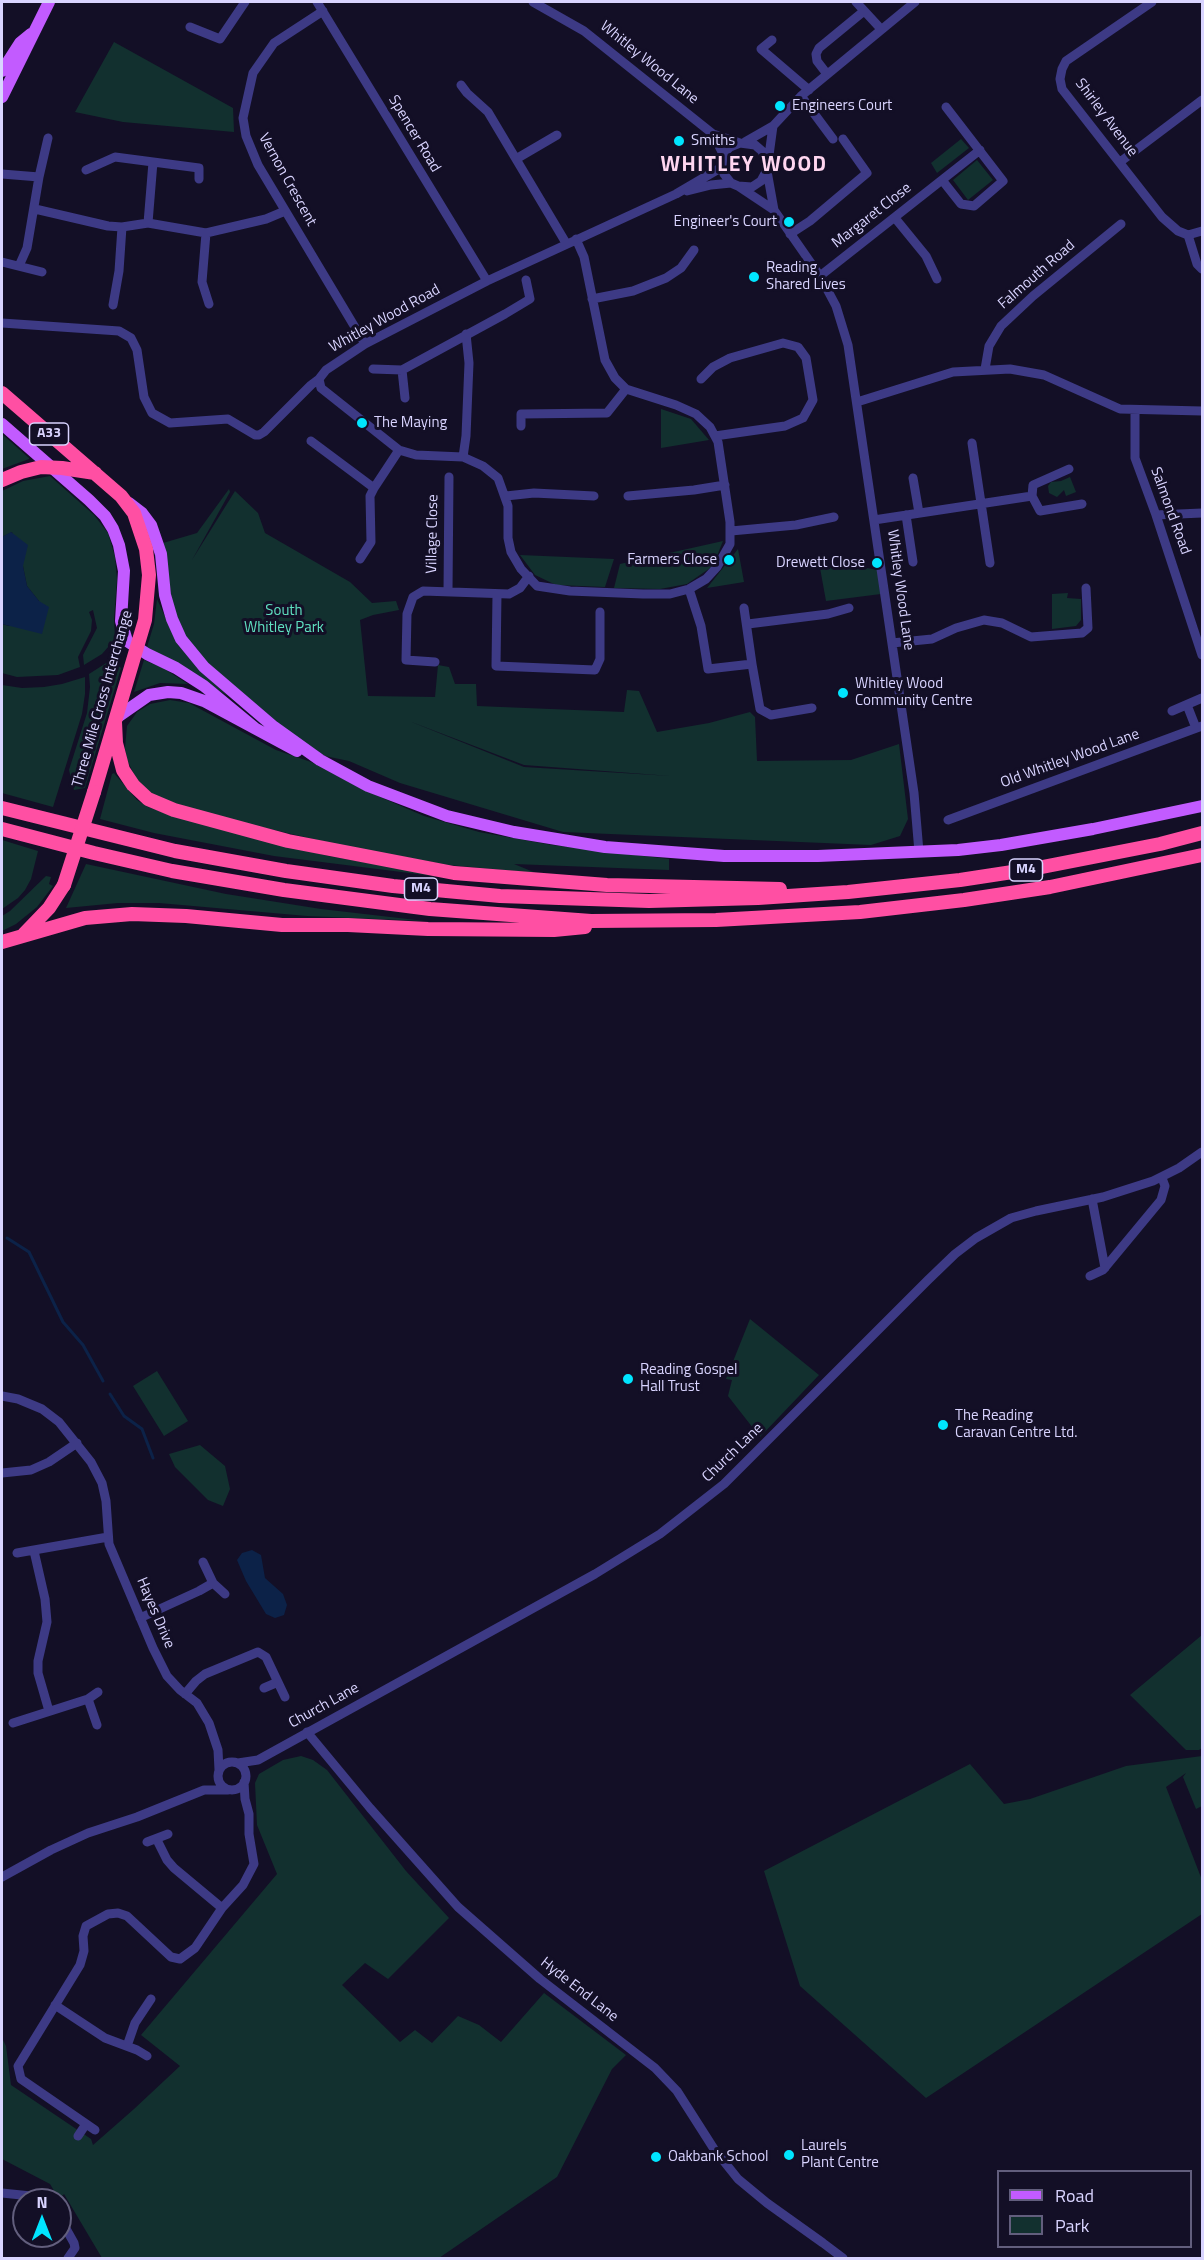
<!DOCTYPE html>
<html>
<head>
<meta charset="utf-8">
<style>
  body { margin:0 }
  #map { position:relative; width:1204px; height:2260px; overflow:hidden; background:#130f26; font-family:"Titillium Web",sans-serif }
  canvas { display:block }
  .frame { position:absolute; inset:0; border:3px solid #d9d4ff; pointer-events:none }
  .legend { position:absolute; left:997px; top:2170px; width:195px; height:78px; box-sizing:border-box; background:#130f26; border:2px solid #625e7d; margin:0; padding:8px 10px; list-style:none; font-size:18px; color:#d9d4ff }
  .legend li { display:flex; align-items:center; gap:12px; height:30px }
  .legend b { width:30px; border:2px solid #625e7d }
  .north { position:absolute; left:12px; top:2188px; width:60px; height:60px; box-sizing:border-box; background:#130f26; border:2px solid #625e7d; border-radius:50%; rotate:0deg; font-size:16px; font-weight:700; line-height:24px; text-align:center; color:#d9d4ff }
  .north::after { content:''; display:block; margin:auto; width:21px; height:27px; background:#00e5ff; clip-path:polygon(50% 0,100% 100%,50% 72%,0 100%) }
</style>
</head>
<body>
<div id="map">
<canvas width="1204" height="2260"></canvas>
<div class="frame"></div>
<ul class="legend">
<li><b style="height:8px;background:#c25bff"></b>Road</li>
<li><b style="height:16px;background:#12302f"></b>Park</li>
</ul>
<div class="north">N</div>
</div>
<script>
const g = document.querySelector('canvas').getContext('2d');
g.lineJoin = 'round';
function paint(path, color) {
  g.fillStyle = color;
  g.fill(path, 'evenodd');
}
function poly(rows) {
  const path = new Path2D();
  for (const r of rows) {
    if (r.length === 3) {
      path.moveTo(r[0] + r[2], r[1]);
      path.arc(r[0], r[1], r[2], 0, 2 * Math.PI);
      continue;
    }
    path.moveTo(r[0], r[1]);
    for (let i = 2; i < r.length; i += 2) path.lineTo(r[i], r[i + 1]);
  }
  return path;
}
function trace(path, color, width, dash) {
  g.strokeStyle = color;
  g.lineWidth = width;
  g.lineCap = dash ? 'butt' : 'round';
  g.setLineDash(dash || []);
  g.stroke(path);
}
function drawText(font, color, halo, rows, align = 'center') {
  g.font = font + ' "Titillium Web",sans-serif';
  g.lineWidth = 6;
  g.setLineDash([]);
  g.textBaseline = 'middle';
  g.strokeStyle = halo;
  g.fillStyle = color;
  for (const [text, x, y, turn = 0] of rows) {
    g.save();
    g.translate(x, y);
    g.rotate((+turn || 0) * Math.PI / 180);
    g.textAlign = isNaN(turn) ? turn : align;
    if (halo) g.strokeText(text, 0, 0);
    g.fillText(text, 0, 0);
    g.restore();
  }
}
const green = poly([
  [114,42,233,108,234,132,123,122,75,112],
  [961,139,969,148,937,173,931,163],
  [977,160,993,180,968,200,953,180],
  [661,409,691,419,709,440,661,448],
  [2,434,29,458,29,459,2,469],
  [50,476,94,515,108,533,115,557,117,579,114,619,115,639,102,654,84,665,83,655,97,628,93,610,89,612,92,620,91,631,78,657,80,667,58,675,17,677,2,673,2,624,9,626,39,601,27,586,23,566,12,532,2,537,2,491,23,481],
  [1070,477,1076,492,1066,496,1064,490,1057,497,1049,493,1048,486,1051,482,1061,481],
  [229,489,230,492,192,560,235,491,258,513,265,533,350,582,372,603,396,601,399,610,373,615,360,620,368,696,435,697,438,665,449,667,455,684,476,684,477,706,624,712,627,690,639,691,657,732,709,723,750,712,755,717,757,761,851,760,899,744,908,819,900,836,871,845,563,832,400,783,349,761,325,756,296,738,191,649,175,621,163,543,197,533],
  [409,721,524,765,671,776,524,767],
  [723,541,713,566,687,584,660,589,614,588,620,564],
  [738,549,744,582,707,588],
  [520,555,614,559,605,587,556,585,535,575],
  [844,564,878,570,881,594,826,601,820,568],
  [1068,593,1067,598,1081,599,1081,620,1076,626,1052,629,1052,594],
  [157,599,178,645,198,668,228,696,147,647,154,624],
  [111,660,121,668,85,788,74,790,69,770,87,713,90,687,89,674],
  [144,660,163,668,188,684,160,683,134,692],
  [85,677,85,694,82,714,53,807,2,793,2,685,22,688,44,687,62,684],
  [170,700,189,703,276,750,311,762,364,790,424,816,479,832,552,845,669,859,669,870,514,864,536,873,449,865,348,847,183,809,154,796,137,780,127,760,125,748,127,726,137,712,150,704],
  [114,773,137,800,148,807,173,816,328,856,437,875,441,877,274,856,154,833,100,819,112,774],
  [2,840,38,851,31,879,25,890,18,898,2,909],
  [86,864,226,894,321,909,425,921,307,916,159,903,118,903,66,908],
  [46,876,51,877,49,884,53,886,37,907,16,924,2,931,2,916,10,911],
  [750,1319,819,1375,760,1437,728,1396,732,1380,726,1379],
  [157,1371,188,1421,164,1436,133,1386],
  [200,1445,225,1466,230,1489,223,1506,208,1500,175,1467,169,1454],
  [1202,1635,1202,1748,1199,1750,1186,1750,1130,1695],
  [301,1756,313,1760,327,1770,406,1871,449,1918,388,1979,365,1963,342,1985,400,2042,415,2030,432,2043,458,2016,479,2025,501,2042,544,1993,626,2055,612,2069,557,2177,439,2258,102,2258,64,2194,59,2199,50,2184,2,2159,2,2038,6,2046,11,2085,91,2139,93,2145,134,2109,180,2066,141,2035,277,1874,257,1825,255,1783,259,1774,283,1760],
  [1202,1756,1202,1806,1196,1809,1183,1777,1186,1773,1166,1787,1202,1880,1202,1914,926,2098,800,1986,764,1871,970,1764,1004,1804,1030,1799,1126,1766]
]);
const water = poly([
  [11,532,28,545,23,566,27,586,39,601,49,607,42,634,2,624,2,537],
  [252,1550,261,1555,265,1578,283,1594,287,1605,284,1615,275,1618,266,1614,246,1581,237,1560,242,1553]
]);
const stream = poly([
  [7,1238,29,1252,63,1322,83,1345,103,1381],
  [110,1394,124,1416,142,1429,153,1458]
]);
const minor = poly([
  [317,2,487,281],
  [533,2,584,31,713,134,740,143],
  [856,2,881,29],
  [1152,2,1066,61,1062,69,1060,79,1062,89,1162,217,1178,231,1188,235,1197,264,1202,269],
  [323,11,274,43,253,73,243,118,246,136,258,165,365,344],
  [190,27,220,39,245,2],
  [772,40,761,49,809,90],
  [827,74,817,61,816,54,819,48,864,11],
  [461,85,467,93,488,112,566,243],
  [801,96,833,139],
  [713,134,723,154],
  [745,142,773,126,801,96,915,2],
  [516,159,557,135],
  [1120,162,1202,100],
  [767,163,762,151,755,145,740,143,730,147,723,154,722,167,724,174,731,183,738,186,752,187,761,181,767,170,773,126],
  [86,170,115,157,199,168,199,179],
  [767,171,774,210],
  [2,174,39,177],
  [942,180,961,204,974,206,1003,181,946,107],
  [738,186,774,210,820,276,836,306,848,345,914,793,919,852],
  [687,191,711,185,731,183],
  [35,209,108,226,122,227,148,223,206,233,266,219,285,211],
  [895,218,926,256,937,279],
  [148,223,153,162],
  [206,233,202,282,209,304],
  [790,234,810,221,867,173,843,139],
  [1188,235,1202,231],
  [2,262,42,272],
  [19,266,27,248,39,177,48,138],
  [820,276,980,150],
  [592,299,633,291,666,278,681,268,694,250],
  [113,305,119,271,122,227],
  [2,323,119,331,131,338,137,350,144,397,152,413,170,423,228,419,255,435,259,435,264,432,311,385,319,379,326,370,365,344,487,281,676,194,722,167],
  [373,369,402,370,505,314,530,299,526,280],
  [985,369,989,346,1001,326,1033,296,1121,224],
  [402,370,405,398],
  [319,379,321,388,399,450,416,455,463,457,483,466,498,478,508,506,508,538,511,552,521,569,537,586,570,591,643,594,670,594,689,589,706,579,717,567,730,544,730,522,718,442,710,427,696,414,676,405,626,389,615,378,605,360,584,257,576,239],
  [701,379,713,367,730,358,783,343,798,347,806,358,813,400,803,418,785,426,715,436],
  [857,402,953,372,1010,369,1044,375,1120,409,1202,411],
  [1135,410,1135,458,1156,515,1202,655],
  [521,426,521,414,607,413,626,389],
  [311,441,374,488,370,496,371,542,360,559],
  [972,443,990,563],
  [463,457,466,436,469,363,466,334],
  [913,478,919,513],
  [374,488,399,450],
  [506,496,534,493,594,496],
  [628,496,694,490,725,485],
  [1032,496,1033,485,1069,469],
  [906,515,913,562],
  [1156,515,1202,513],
  [874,520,1032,496,1040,511,1082,504],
  [731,531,796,525,834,517],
  [689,589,701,626,708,669,752,664,744,608],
  [448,591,449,477],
  [497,594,496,666,595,670,600,659,600,612],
  [748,624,828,614,849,608],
  [892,643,932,639,956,628,984,620,1002,623,1031,637,1082,633,1088,628,1086,588],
  [435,662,406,660,407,614,413,597,423,591,509,594,520,588,529,576],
  [752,664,760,709,771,715,812,708],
  [1187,705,1196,728],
  [1172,711,1202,698],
  [948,820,1202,726],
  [1092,1199,1105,1268],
  [1090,1276,1103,1270,1161,1200,1165,1186,1162,1178],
  [2,1396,18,1399,42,1409,59,1422,91,1462,102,1483,106,1501,109,1544,153,1648,167,1676,180,1690,197,1703,209,1723,218,1750,219,1770],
  [2,1473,31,1470,49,1462,77,1443],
  [34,1551,45,1599,47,1622,38,1661,38,1673,49,1711],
  [17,1553,108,1537],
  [203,1562,213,1583,225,1594],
  [140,1618,199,1591,213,1583],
  [264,1688,278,1682],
  [185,1694,196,1681,205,1674,258,1652,266,1657,285,1697],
  [13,1723,88,1699],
  [97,1725,88,1699,98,1692],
  [307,1732,370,1808,458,1907,540,1979,655,2068,677,2091,714,2149,738,2179,767,2203,823,2243,843,2258],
  [232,1776,14],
  [238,1763,258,1760,595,1574,660,1534,724,1484,928,1280,955,1254,976,1238,1011,1218,1036,1211,1103,1197,1153,1181,1179,1168,1202,1152],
  [157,1840,167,1860,174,1868,222,1908],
  [147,1842,168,1834],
  [2,1877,51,1850,88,1833,137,1817,204,1790,228,1790],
  [55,2005,105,2038,137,2050,147,2056],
  [127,2046,135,2023,151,1999],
  [95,2130,21,2079,18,2066,80,1965,84,1951,83,1936,86,1926,108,1914,118,1913,127,1916,171,1957,180,1959,195,1948,222,1908,243,1885,254,1864,249,1834,249,1814,245,1799,244,1782],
  [78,2136,86,2124],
  [2,2193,31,2196,45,2200],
  [60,2218,74,2243,75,2248,68,2258]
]);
const major = poly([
  [2,71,20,43,31,34],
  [2,97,49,2],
  [2,424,89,500,105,516,113,529,119,545,124,571,121,621,127,641,147,654,176,668,204,686,256,729],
  [129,503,142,513,151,525,161,554,165,595,172,619,181,639,204,667,274,727,320,760,368,786,447,816,514,832,605,847,724,856,818,856,958,850,1001,845,1093,829,1202,806],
  [116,718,149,695,168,692,181,693,204,701,297,751]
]);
const highway = poly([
  [2,393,121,496,134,513,146,549,149,575,145,620,94,792],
  [2,480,21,472,41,467,62,468,95,473],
  [115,722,116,743,123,770,133,785,148,799,174,810,288,841,454,873,607,885,780,889],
  [2,808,175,851,286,871,393,886,500,896,649,901,758,898,848,892,960,880,1032,869,1160,844,1202,833],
  [2,829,94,853,172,871,284,890,430,909,591,921,716,920,860,912,964,900,1050,887,1202,855],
  [24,934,49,908,64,885],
  [2,942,85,918,132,914,186,916,282,925,348,925,428,929,554,930,585,927]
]);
const highwayBridge = poly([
  [64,885,94,792]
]);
const markers = [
  [780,106,6,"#00e5ff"],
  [679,141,6,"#00e5ff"],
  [789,222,6,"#00e5ff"],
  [754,277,6,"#00e5ff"],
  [362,423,6,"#00e5ff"],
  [729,560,6,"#00e5ff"],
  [877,563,6,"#00e5ff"],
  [843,693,6,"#00e5ff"],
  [628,1379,6,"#00e5ff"],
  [943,1425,6,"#00e5ff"],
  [789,2155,6,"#00e5ff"],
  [656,2157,6,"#00e5ff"]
];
const shields = [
  [49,434,39],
  [1026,870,33],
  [421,889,33]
];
const shieldNames = [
  ["A33",49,434],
  ["M4",1026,870],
  ["M4",421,889]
];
const streetNames = [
  ["Whitley Wood Lane",649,63,39],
  ["Shirley Avenue",1106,118,53],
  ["Spencer Road",414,134,59],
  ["Vernon Crescent",287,180,61],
  ["Margaret Close",872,216,-38],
  ["Falmouth Road",1037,275,-41],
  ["Whitley Wood Road",385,319,-29],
  ["Salmond Road",1170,511,70],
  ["Village Close",433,534,-89],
  ["Whitley Wood Lane",900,590,82],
  ["Three Mile Cross Interchange",103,699,-74],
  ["Old Whitley Wood Lane",1070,759,-20],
  ["Church Lane",733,1453,-44],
  ["Hayes Drive",155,1613,67],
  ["Church Lane",324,1706,-29],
  ["Hyde End Lane",579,1990,38]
];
const poiNames = [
  ["Engineers Court",792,106],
  ["Smiths",691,141],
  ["Engineer's Court",777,222,"right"],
  ["Reading",766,268],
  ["Shared Lives",766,285],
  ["The Maying",374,423],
  ["Farmers Close",717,560,"right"],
  ["Drewett Close",865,563,"right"],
  ["Whitley Wood",855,684],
  ["Community Centre",855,701],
  ["Reading Gospel",640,1370],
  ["Hall Trust",640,1387],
  ["The Reading",955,1416],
  ["Caravan Centre Ltd.",955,1433],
  ["Laurels",801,2146],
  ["Plant Centre",801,2163],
  ["Oakbank School",668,2157]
];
const parkNames = [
  ["South",284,611],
  ["Whitley Park",284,628]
];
const districtNames = [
  ["WHITLEY WOOD",744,166]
];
paint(green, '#12302f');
paint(water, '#0c2248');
trace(stream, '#0c2248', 3);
trace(minor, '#3d3a85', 9);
trace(major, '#c25bff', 12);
trace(highway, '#ff4fa3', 14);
trace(highwayBridge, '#ff4fa3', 14);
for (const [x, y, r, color] of markers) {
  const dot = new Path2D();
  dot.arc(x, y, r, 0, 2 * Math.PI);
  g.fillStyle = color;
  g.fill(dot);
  trace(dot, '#130f26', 2);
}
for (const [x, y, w] of shields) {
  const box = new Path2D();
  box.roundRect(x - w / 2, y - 11, w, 22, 4.5);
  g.fillStyle = '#130f26';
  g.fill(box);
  trace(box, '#d9d4ff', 1.5);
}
drawText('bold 14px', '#d9d4ff', null, shieldNames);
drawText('15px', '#d9d4ff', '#130f26', streetNames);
drawText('15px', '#d9d4ff', '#130f26', poiNames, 'left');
drawText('15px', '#5fe0c0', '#130f26', parkNames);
g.letterSpacing = '1.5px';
drawText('bold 21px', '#ffd6f0', '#130f26', districtNames);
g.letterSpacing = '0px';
</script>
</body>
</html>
